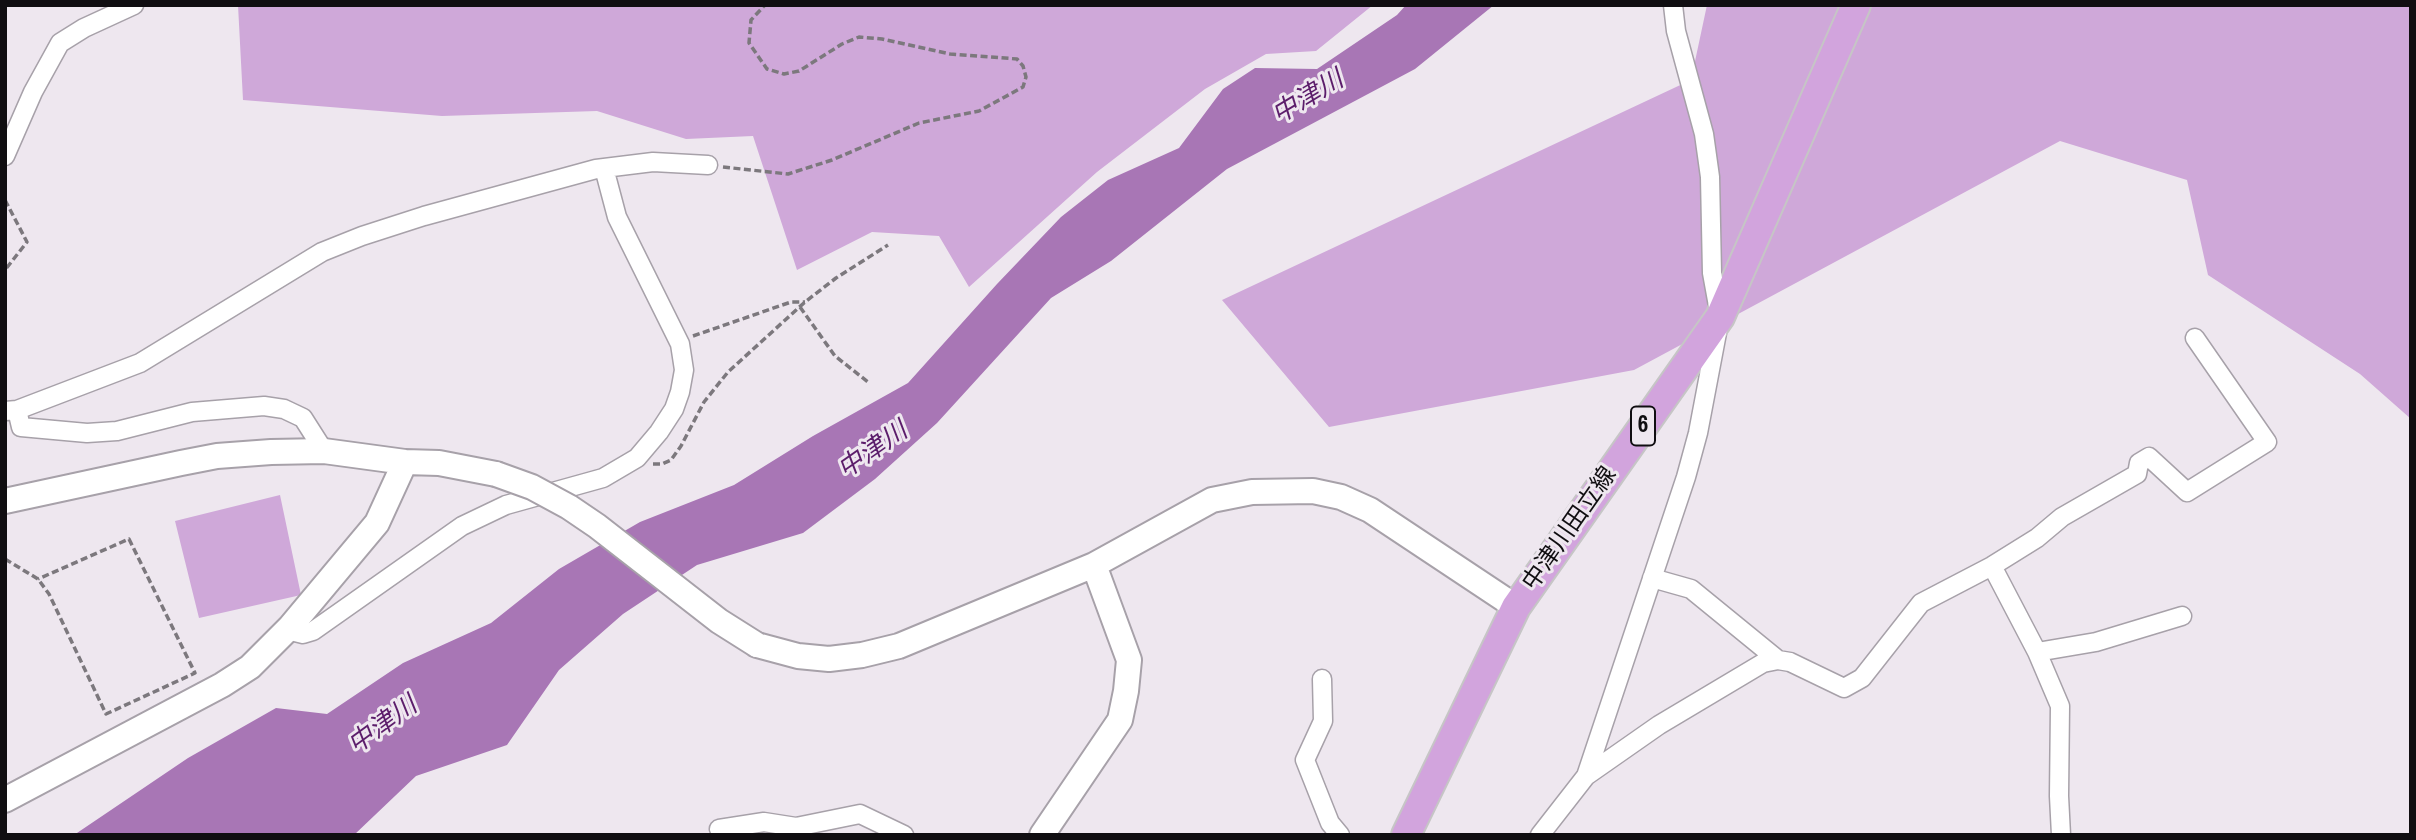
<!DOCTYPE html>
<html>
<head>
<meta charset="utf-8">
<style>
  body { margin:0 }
  #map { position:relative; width:2416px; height:840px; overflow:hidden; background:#eee7ef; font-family:"Archivo Narrow",sans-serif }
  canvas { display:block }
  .frame { position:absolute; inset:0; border:7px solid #100e11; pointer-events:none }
</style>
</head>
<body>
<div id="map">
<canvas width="2416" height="840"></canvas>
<div class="frame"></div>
</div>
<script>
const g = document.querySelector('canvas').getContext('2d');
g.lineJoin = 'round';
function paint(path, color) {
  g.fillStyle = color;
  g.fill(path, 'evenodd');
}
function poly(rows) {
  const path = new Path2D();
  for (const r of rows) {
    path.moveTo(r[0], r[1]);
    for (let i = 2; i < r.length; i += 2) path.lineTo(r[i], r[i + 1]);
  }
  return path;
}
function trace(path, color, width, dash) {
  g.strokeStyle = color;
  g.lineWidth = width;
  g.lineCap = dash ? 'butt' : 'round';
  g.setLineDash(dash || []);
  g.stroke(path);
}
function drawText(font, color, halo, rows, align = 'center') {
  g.font = font + ' "Archivo Narrow","Noto Sans JP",sans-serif';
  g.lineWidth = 6;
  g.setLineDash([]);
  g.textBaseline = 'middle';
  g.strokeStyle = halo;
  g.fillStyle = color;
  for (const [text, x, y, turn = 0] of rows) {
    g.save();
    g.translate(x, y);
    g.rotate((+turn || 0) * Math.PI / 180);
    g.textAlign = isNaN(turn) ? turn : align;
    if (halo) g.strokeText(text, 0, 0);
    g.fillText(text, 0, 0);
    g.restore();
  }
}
const green = poly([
  [238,5,1373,5,1316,51,1266,54,1205,89,1097,172,969,287,939,236,872,232,797,270,753,136,686,139,597,111,442,116,243,100],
  [1707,5,2411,5,2411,419,2360,374,2208,275,2187,180,2060,141,1634,370,1329,427,1222,300,1691,80],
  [280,495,301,595,199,618,175,521]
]);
const water = poly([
  [1406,5,1494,5,1415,69,1227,169,1111,261,1051,298,937,423,875,479,803,533,697,565,623,614,559,670,507,745,416,776,354,835,74,835,188,758,276,708,327,714,403,663,491,623,559,569,640,522,734,485,813,436,908,383,997,284,1061,217,1108,180,1179,148,1223,89,1255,68,1317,69,1397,15]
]);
const path = poly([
  [723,167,788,174,832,160,919,123,979,111,1023,87,1026,77,1023,66,1017,59,950,54,882,39,859,37,842,44,799,71,784,74,767,69,749,43,751,20,765,5],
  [5,200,27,242,5,270],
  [800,307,835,356,868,382],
  [693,336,791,302,805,302],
  [653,464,662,464,671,460,681,446,704,402,728,372,805,302,836,278,888,245],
  [5,559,38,579,49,594,106,714,195,673,129,539,38,579]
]);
const street = poly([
  [5,156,33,92,60,43,84,28,134,5],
  [17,410,21,427,87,433,117,431,192,412,264,406,284,409,303,418,324,451],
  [5,411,17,410,140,363,322,252,362,236,424,216,596,169,653,162,708,165],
  [1992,566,2037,652,2060,706,2059,796,2061,835],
  [1652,578,1691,589,1778,660],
  [290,627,295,632,303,634,313,631,462,526,506,505,603,478,637,458,659,432,674,409,680,392,684,370,680,344,617,217,604,168],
  [2037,652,2096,642,2182,616],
  [1322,679,1323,721,1305,760,1330,823,1340,835],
  [1586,776,1686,477,1698,433,1720,317,1712,273,1710,177,1704,134,1676,31,1673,5],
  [719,829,764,822,796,827,860,814,904,835],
  [1540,835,1586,776,1659,725,1763,663,1778,660,1790,662,1844,688,1862,678,1921,603,1992,566,2037,538,2062,517,2137,474,2139,463,2149,457,2187,492,2267,442,2195,338]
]);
const secondary = poly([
  [5,501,181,463,217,456,271,452,324,451,405,462,439,463,496,474],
  [757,645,798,656,829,659,862,655,899,646,1094,565,1212,500,1252,492,1313,491,1341,497,1370,510,1516,607],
  [5,800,222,685,250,667,290,627,377,523,405,462],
  [1042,835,1120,720,1126,691,1129,660,1094,565]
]);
const primary = poly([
  [1406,835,1516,607,1720,317,1856,5]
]);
const secondaryBridge = poly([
  [496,474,532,487,569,507,597,526,719,621,757,645]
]);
const shields = [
  [1643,426,24]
];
const shieldNames = [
  ["6",1643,426]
];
const streetNames = [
  ["中津川田立線",1570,529,-55]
];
const waterNames = [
  ["中津川",1308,98,-31],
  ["中津川",873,451,-35],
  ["中津川",383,726,-36]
];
paint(green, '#cfa8d9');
paint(water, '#a876b5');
trace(street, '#a7a1a9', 21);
trace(secondary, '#a7a1a9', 28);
trace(primary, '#c6c5c6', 32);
trace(path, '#7c787d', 3.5, [7, 3.5]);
trace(street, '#fff', 18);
trace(secondary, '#fff', 24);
trace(primary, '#d2a4dd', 28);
trace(secondaryBridge, '#a7a1a9', 28, []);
trace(secondaryBridge, '#fff', 24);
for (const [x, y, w] of shields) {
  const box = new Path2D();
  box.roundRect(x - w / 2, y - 19.5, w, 39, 5);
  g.fillStyle = '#eee7ef';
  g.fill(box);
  trace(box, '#100e11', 2);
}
drawText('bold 23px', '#100e11', null, shieldNames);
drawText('24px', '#100e11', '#eee7ef', streetNames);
drawText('italic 26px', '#5c1d6b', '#eee7ef', waterNames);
</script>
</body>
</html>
